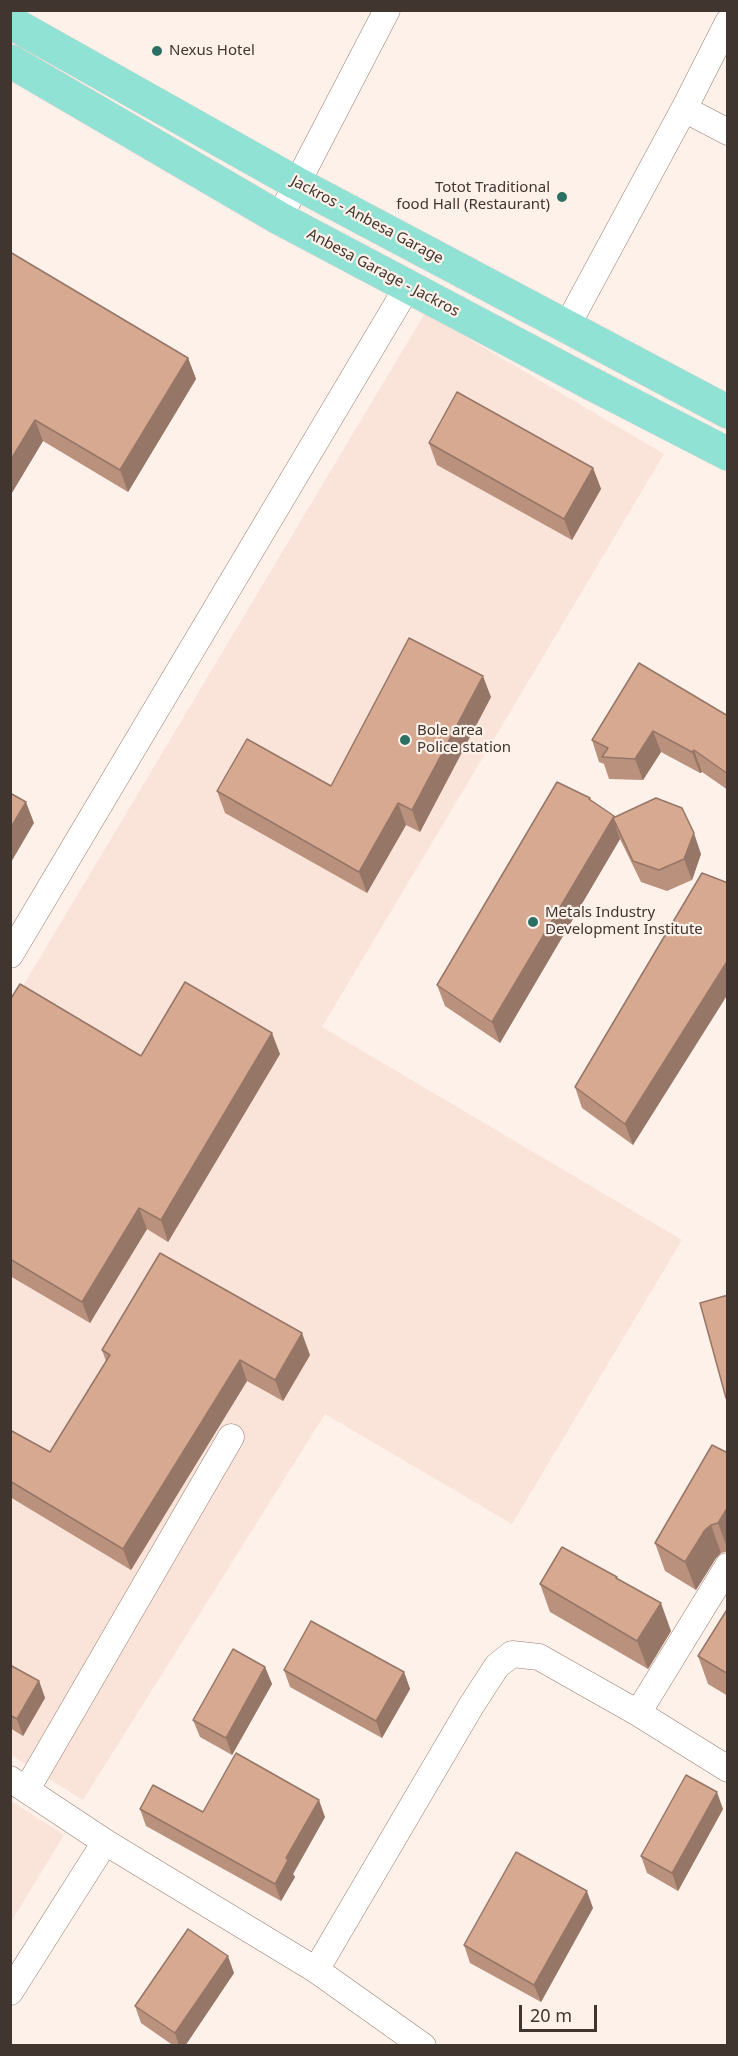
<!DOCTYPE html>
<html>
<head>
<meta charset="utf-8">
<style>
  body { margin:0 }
  #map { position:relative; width:738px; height:2056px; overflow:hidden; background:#fdf1ea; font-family:"Noto Sans",sans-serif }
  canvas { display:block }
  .frame { position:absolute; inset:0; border:12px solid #40352f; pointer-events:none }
  .scale { position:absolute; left:519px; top:2005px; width:78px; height:27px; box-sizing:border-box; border:3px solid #40352f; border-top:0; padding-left:8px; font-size:18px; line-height:21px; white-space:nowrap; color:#40352f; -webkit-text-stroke:4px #fdf1ea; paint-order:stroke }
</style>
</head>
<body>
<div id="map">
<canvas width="738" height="2056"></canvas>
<div class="frame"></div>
<div class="scale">20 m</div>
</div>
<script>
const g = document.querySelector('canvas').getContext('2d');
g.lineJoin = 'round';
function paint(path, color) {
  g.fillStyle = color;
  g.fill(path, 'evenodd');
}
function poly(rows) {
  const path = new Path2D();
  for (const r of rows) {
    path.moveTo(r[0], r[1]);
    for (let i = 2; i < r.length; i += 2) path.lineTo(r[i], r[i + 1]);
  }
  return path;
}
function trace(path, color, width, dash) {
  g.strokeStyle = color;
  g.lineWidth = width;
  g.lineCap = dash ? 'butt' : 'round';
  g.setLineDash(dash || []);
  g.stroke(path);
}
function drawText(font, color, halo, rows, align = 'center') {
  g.font = font + ' "Noto Sans",sans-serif';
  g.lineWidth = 4.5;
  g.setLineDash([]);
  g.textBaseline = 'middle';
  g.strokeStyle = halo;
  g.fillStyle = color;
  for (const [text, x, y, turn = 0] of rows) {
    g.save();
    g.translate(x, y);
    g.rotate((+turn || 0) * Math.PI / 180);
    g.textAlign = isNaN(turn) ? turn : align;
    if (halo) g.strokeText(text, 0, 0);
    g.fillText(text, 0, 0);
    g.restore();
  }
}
const built = poly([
  [425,313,664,454,322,1027,682,1240,512,1524,325,1414,83,1800,11,1755,11,1006],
  [11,1801,64,1835,11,1922]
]);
const minor = poly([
  [684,109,728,132],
  [279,218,387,10],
  [567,326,684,109,728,22],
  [10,955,408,286],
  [638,1713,728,1566],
  [10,1779,105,1842,316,1970,423,2046],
  [27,1789,231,1437],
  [316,1970,471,1706,497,1666,512,1654,539,1657,638,1713,728,1769],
  [10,1992,105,1842]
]);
const primary = poly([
  [10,22,296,183,728,412],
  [10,61,279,218,588,382,728,454]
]);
const wall = poly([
  [10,252,188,358,196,379,128,492,43,441,10,496],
  [429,443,593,468,601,489,572,540,437,465],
  [491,697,420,832,406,825,367,893,225,813,217,791,331,786],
  [728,716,728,790,702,772,700,773,661,752,643,780,609,779,604,764,599,762,592,740],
  [590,798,591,800,614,817,701,854,692,880,667,891,641,882,620,839,500,1043,445,1006,437,985],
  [728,883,633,1145,582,1108,575,1087],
  [10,1000,141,1056,280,1054,168,1242,147,1229,90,1323,10,1276],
  [102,1350,310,1355,283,1401,247,1381,131,1570,10,1497,10,1430,50,1452,106,1361],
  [728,1453,728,1551,721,1553,716,1558,696,1590,665,1571,655,1543],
  [617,1577,618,1579,671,1631,648,1669,550,1612,540,1584],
  [728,1608,728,1696,708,1684,698,1656],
  [10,1665,39,1681,45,1698,23,1736,10,1728],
  [265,1667,272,1684,232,1755,200,1737,193,1720],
  [284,1670,404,1672,410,1689,382,1738,290,1687],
  [140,1809,203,1812,325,1817,293,1874,295,1877,281,1901,146,1826],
  [723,1809,678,1891,647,1873,641,1856],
  [593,1908,541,2002,470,1963,464,1945],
  [234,1973,185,2046,174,2046,141,2023,135,2006]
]);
const shadedWall = poly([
  [188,358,196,379,128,492,120,470],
  [35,420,43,441,10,496,10,461],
  [593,468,601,489,572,540,564,519],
  [483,676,491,697,420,832,412,810],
  [653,731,661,752,643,780,635,759],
  [694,750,702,772,700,773,692,752],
  [26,802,34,823,10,864,10,829],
  [398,803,406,825,367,893,359,872],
  [613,818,620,839,500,1043,492,1022],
  [694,833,701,854,692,880,684,859],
  [728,960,728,994,633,1145,625,1124],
  [272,1033,280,1054,168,1242,161,1220],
  [139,1208,147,1229,90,1323,82,1302],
  [302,1333,310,1355,283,1401,275,1380],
  [240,1360,247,1381,131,1570,123,1549],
  [728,1507,728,1550,718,1523],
  [711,1525,721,1553,716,1558,696,1590,685,1562,705,1530],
  [661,1603,671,1631,648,1669,637,1641],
  [265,1667,272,1684,232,1755,226,1738],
  [404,1672,410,1689,382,1738,376,1721],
  [39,1681,45,1698,23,1736,17,1719],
  [717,1792,723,1809,678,1891,672,1873],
  [319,1800,325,1817,293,1874,295,1877,281,1901,275,1884,286,1858],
  [587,1891,593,1908,541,2002,534,1985],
  [228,1956,234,1973,185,2046,179,2046,175,2033]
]);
const building = poly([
  [10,252,188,358,120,470,35,420,10,461,10,252],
  [457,392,593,468,564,519,429,443,457,392],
  [409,638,483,676,412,810,398,803,359,872,217,791,247,739,331,786,409,638],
  [639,663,728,716,728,774,694,750,692,752,653,731,635,759,602,757,608,748,592,740,639,663],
  [557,782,590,798,589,799,614,816,613,818,656,798,682,808,694,833,684,859,659,870,633,861,613,818,492,1022,437,985,557,782],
  [10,793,26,802,10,829,10,793],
  [702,873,728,883,728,960,625,1124,575,1087,702,873],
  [185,982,272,1033,161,1220,139,1208,82,1302,10,1259,10,1000,20,984,141,1056,185,982],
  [160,1253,302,1333,275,1380,240,1360,123,1549,10,1481,10,1430,50,1452,110,1355,102,1350,160,1253],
  [728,1295,728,1398,726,1398,700,1303,728,1295],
  [712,1445,728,1453,728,1507,718,1523,711,1525,705,1530,685,1562,655,1543,712,1445],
  [562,1547,617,1577,616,1578,661,1603,637,1641,540,1584,562,1547],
  [728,1608,728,1674,698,1656,728,1608],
  [311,1621,404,1672,376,1721,284,1670,311,1621],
  [233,1649,265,1667,226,1738,193,1720,233,1649],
  [10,1665,39,1681,17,1719,10,1715,10,1665],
  [236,1753,319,1800,286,1858,288,1860,275,1884,140,1809,153,1785,203,1812,236,1753],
  [686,1775,717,1792,672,1873,641,1856,686,1775],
  [516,1852,587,1891,534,1985,464,1945,516,1852],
  [188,1929,228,1956,175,2033,135,2006,188,1929]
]);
const markers = [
  [157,51,6,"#2c7063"],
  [562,197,6,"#2c7063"],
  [405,740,6,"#2c7063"],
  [533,922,6,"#2c7063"]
];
const poiNames = [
  ["Nexus Hotel",169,51],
  ["Totot Traditional",550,188,"right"],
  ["food Hall (Restaurant)",550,205,"right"],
  ["Bole area",417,731],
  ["Police station",417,748],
  ["Metals Industry",545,913],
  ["Development Institute",545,930]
];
const streetNames = [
  ["Jackros - Anbesa Garage",367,220,28],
  ["Anbesa Garage - Jackros",383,273,28]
];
paint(built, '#fae3d8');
trace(minor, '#977d6f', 27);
trace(primary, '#d5d3d1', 34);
trace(minor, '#fff', 26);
trace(primary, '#90e3d4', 33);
paint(wall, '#b9917d');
paint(shadedWall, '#967666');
paint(building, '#d7a991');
trace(building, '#967666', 1.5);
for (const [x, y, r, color] of markers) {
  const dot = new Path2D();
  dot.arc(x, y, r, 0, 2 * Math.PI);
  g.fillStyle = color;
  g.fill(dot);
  trace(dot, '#fdf1ea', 2);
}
drawText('15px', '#40352f', '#fdf1ea', poiNames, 'left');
drawText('15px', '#40352f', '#fdf1ea', streetNames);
</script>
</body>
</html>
